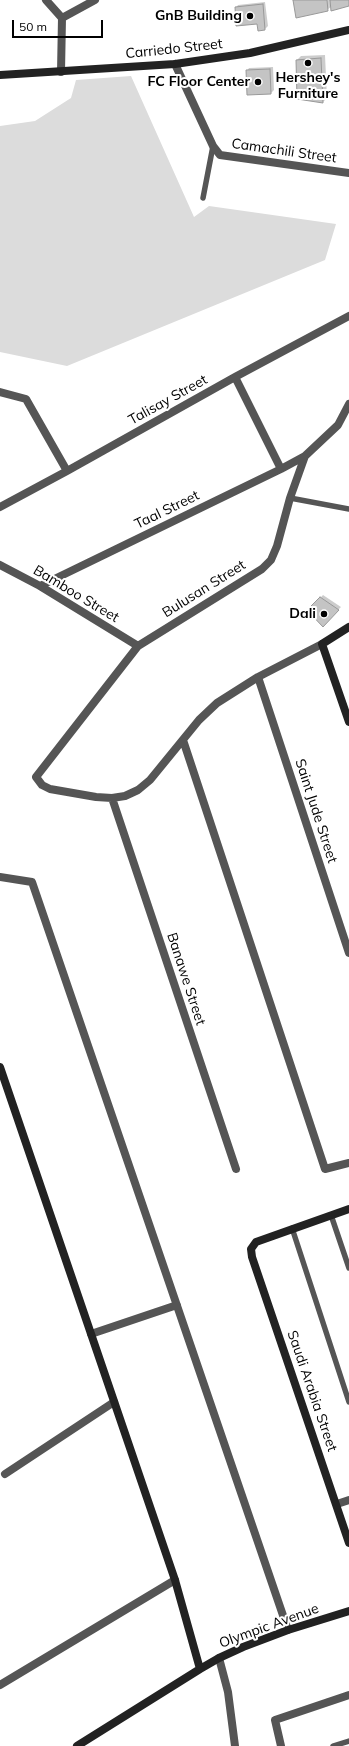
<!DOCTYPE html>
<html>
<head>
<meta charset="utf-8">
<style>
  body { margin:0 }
  #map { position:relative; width:349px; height:1746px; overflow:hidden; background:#fff; font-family:Mulish,sans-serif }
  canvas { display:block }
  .scale { position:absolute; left:12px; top:20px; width:91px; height:18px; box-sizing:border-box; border:2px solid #000; border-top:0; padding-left:5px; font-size:12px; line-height:14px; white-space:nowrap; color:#000; -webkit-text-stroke:3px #fff; paint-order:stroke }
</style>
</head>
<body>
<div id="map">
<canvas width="349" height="1746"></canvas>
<div class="scale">50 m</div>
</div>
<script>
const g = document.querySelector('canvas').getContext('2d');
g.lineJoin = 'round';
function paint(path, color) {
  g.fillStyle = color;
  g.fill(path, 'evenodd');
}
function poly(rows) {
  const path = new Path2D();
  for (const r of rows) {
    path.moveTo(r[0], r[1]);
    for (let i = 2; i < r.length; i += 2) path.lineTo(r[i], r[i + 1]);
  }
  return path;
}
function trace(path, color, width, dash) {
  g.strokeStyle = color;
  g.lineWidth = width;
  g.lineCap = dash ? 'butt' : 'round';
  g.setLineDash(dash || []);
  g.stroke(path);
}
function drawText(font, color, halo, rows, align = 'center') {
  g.font = font + ' Mulish,sans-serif';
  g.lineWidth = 4;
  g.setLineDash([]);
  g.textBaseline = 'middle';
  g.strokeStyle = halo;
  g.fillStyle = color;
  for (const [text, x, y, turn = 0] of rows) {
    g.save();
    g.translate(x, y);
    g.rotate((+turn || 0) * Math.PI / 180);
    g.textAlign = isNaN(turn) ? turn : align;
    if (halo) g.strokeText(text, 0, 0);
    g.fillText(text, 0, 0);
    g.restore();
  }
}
const green = poly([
  [131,76,194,217,209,206,336,224,325,260,67,366,0,352,0,126,35,121,71,98,76,80]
]);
const shadow = poly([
  [294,0,349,0,349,5,332,6,327,10],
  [265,2,268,26,265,29,259,30,258,23,236,8,238,5],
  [325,55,327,98,323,102,298,98,297,60,301,56],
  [273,67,274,90,271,93,247,71,249,68],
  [323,595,341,607,323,625,309,610]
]);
const building = poly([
  [293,0,327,0,328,11,296,18,293,0],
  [330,0,349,0,349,6,331,11,330,0],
  [263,4,265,30,258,31,257,24,236,26,235,7,263,4],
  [321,58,323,103,297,99,296,60,321,58],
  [270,69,271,94,247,95,246,70,270,69],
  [320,597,339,610,323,627,307,610,320,597]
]);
const lane = poly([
  [203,198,213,146],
  [290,498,349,509],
  [331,1215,349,1268],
  [292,1228,349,1402],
  [333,1746,349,1741]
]);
const street = poly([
  [46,0,62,18,61,72],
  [62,18,95,0],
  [175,64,213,146,220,155,349,173],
  [235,377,281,469],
  [0,392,26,399,67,471],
  [0,507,67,471,235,377,349,316],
  [0,565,40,586,138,646],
  [40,586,281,469,305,456],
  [322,644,258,677,217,703,199,720,150,780,138,790,125,796,112,798,96,797,50,789,42,785,36,777,138,646,262,569,271,560,277,546,290,498,305,456,338,425,349,404],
  [258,677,349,953],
  [183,740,325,1169,349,1163],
  [112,798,236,1169],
  [0,877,32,882,288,1630],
  [91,1334,177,1305],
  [5,1474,114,1402],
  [337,1504,349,1500],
  [219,1658,228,1692,235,1746],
  [0,1685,175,1580],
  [281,1746,275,1720,349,1695]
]);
const secondary = poly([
  [0,75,175,64,250,53,349,30],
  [349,627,322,644,349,722],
  [0,1067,175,1580,200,1669],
  [349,1209,256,1242,251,1249,252,1257,349,1543],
  [77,1746,200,1669,219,1658,243,1647,288,1630,349,1611]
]);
const markers = [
  [250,16,4,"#000"],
  [308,63,4,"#000"],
  [258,82,4,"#000"],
  [324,614,4,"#000"]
];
const poiNames = [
  ["GnB Building",242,16],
  ["Hershey's",308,78,"center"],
  ["Furniture",308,94,"center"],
  ["FC Floor Center",250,82],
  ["Dali",316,614]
];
const streetNames = [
  ["Carriedo Street",174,49,-6],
  ["Camachili Street",284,151,8],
  ["Talisay Street",168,400,-29],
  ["Taal Street",167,510,-26],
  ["Bulusan Street",204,589,-32],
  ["Bamboo Street",76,594,31],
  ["Saint Jude Street",316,811,72],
  ["Banawe Street",186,979,72],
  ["Saudi Arabia Street",312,1391,71],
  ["Olympic Avenue",269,1626,-20]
];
paint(green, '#dcdcdc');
paint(shadow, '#0003');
paint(building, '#c4c4c4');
trace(building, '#999', 1);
trace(lane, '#555', 5.5);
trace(street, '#555', 8);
trace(secondary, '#222', 8);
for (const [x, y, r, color] of markers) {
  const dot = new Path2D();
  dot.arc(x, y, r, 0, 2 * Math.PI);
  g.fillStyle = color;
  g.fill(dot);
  trace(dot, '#fff', 1.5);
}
drawText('bold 14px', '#000', '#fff', poiNames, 'right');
drawText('14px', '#000', '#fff', streetNames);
</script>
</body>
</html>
